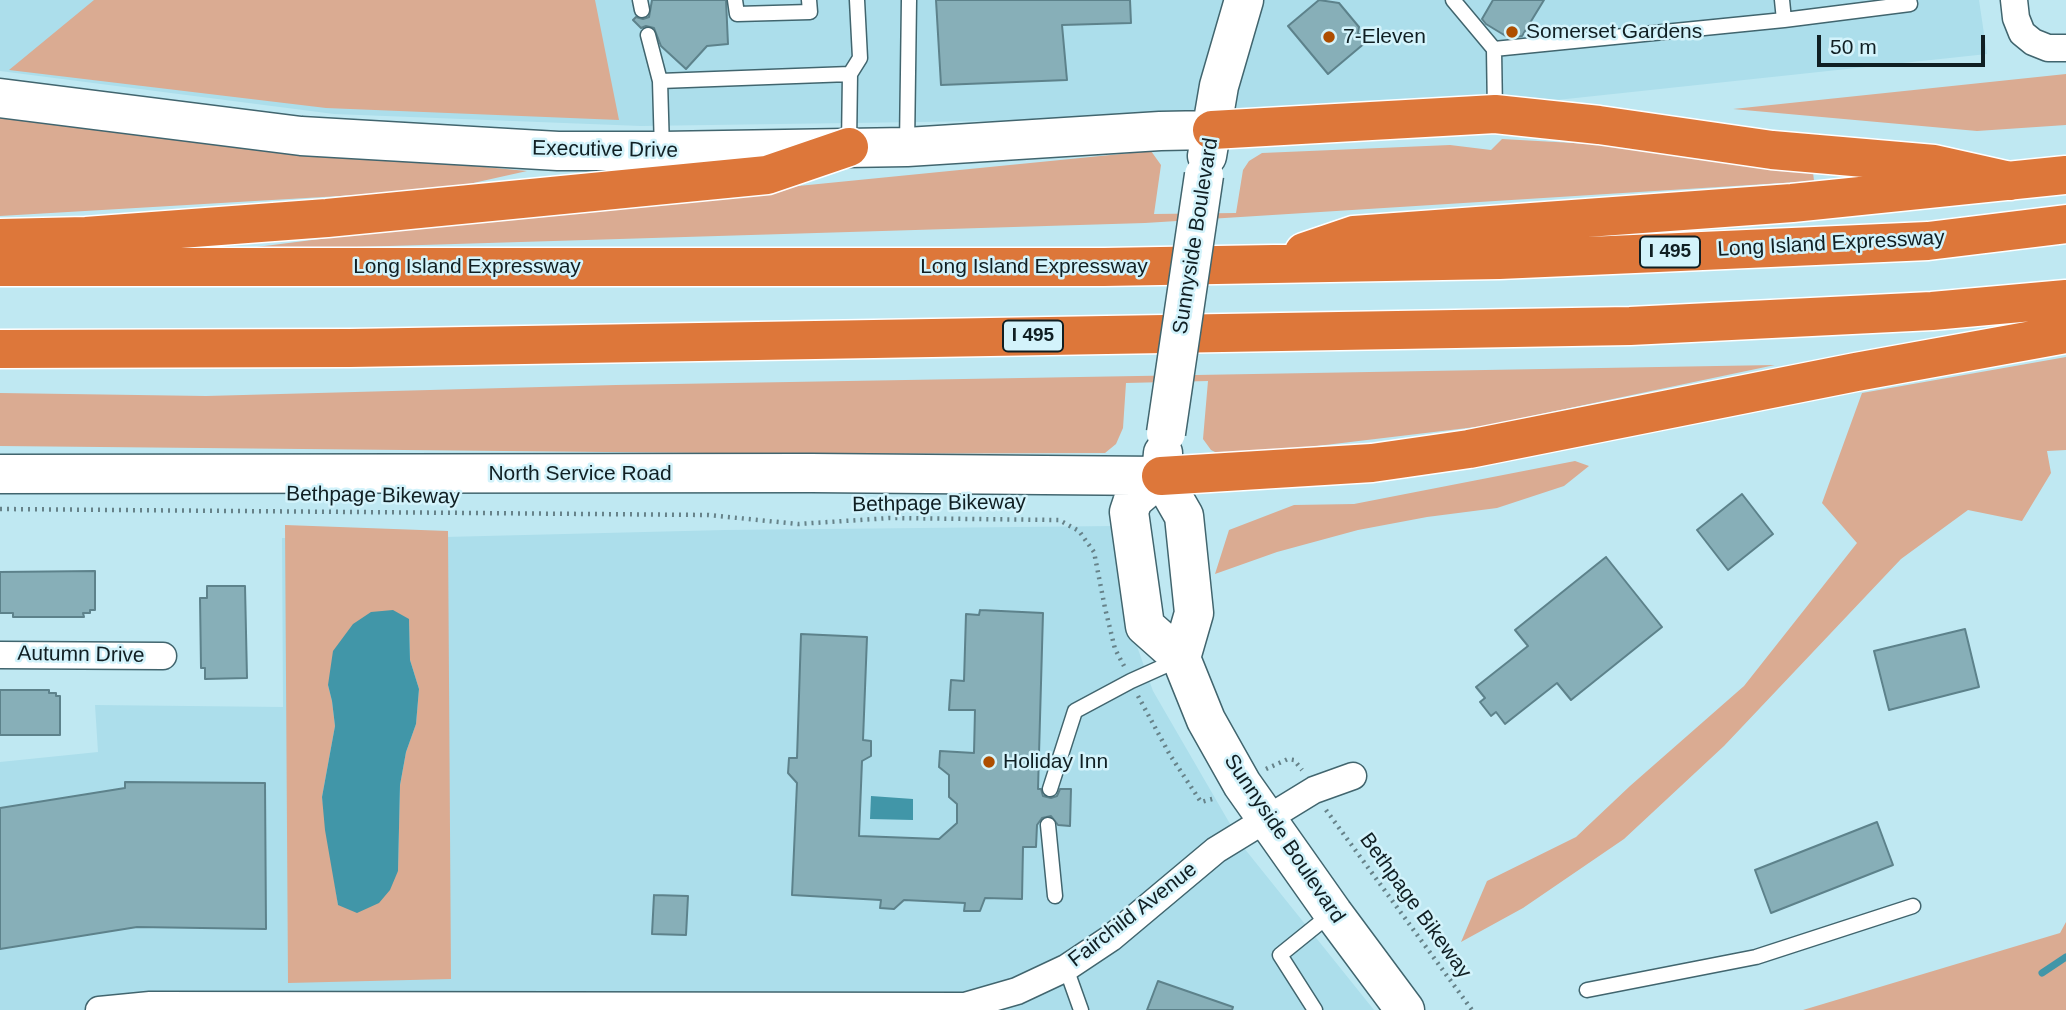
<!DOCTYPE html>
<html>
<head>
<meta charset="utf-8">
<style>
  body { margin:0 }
  #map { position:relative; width:2066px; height:1010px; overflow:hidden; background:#bfe8f2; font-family:Helvetica,sans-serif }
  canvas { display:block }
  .scale { position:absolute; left:1817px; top:35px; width:168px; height:32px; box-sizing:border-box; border:4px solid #101f23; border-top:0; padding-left:9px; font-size:21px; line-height:24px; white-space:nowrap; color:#101f23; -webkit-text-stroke:5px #d3f3fb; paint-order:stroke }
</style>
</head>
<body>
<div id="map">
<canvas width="2066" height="1010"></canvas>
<div class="scale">50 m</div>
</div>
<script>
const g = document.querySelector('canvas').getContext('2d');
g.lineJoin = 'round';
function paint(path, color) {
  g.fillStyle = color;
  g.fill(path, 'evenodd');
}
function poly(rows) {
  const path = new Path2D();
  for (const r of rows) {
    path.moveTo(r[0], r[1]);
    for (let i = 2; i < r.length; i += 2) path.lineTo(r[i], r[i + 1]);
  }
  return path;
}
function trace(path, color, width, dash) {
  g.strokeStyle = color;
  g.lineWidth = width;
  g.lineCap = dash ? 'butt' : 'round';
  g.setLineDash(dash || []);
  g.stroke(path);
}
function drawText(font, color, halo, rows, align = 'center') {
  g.font = font + ' Helvetica,sans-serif';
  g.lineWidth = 5;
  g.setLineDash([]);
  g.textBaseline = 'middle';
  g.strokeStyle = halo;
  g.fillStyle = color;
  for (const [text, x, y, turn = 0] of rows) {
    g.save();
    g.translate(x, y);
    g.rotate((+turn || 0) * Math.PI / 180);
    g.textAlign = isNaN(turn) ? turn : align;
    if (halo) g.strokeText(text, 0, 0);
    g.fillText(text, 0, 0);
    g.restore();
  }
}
const built = poly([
  [0,0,1979,0,1987,54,1501,106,1127,119,641,126,334,114,0,71],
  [1115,526,1129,624,1153,691,1244,848,1374,1010,0,1010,0,762,98,752,95,705,283,707,282,538,365,539,725,530]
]);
const green = poly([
  [94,0,595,0,619,120,326,108,9,70],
  [2066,74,2066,125,1977,131,1733,109],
  [0,114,400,159,527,171,442,190,0,216],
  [1502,139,1591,144,1813,172,1814,181,1145,223,225,251,526,213,1151,151,1161,165,1154,214,1236,213,1243,170,1249,161,1262,153,1450,145,1491,150],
  [2066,357,2066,450,2047,451,2051,473,2022,521,1968,510,1901,559,1724,746,1624,839,1523,908,1461,942,1487,881,1576,837,1630,786,1744,686,1857,543,1822,503,1862,393],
  [1775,365,1484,426,1225,457,1211,450,1203,439,1208,381,1126,383,1123,428,1116,444,1105,453,807,454,0,446,0,393,206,396,616,385],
  [1575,461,1589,466,1564,486,1497,508,1427,517,1358,530,1277,552,1215,574,1229,530,1294,505,1354,504],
  [285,525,448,531,451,979,288,983],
  [409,619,410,660,419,689,416,724,406,752,400,785,398,871,338,905,322,797,335,726,332,701,328,685],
  [2066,922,2066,1010,1803,1010,2060,933]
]);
const water = poly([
  [393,610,409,619,410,660,419,689,416,724,406,752,400,785,398,871,390,890,379,903,357,913,338,905,325,830,322,797,335,726,332,701,328,685,333,651,353,624,371,612],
  [871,796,913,799,913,820,870,819]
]);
const stream = poly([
  [2042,973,2066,957]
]);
const building = poly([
  [652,0,726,0,728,44,707,46,686,69,661,46,654,28,646,26,641,28,633,20,636,17,643,19,649,17,652,0],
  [936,0,1130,0,1131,23,1062,25,1067,80,941,85,936,0],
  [1319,0,1339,3,1359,27,1358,33,1366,42,1328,74,1288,26,1319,0],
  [1493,0,1544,0,1522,36,1509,38,1486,24,1482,19,1493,0],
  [1742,494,1773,534,1728,570,1697,530,1742,494],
  [1606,557,1662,627,1571,700,1557,683,1505,724,1496,712,1491,716,1480,702,1485,698,1476,687,1528,646,1515,630,1606,557],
  [95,571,95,610,90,610,90,613,83,613,84,617,13,617,13,613,0,613,0,572,95,571],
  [207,586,245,586,247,678,205,679,205,668,201,668,200,598,207,598,207,586],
  [980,610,1043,613,1038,789,1041,789,1043,796,1051,798,1057,796,1060,789,1071,789,1070,826,1058,825,1051,816,1042,818,1037,825,1036,847,1023,847,1022,899,985,898,980,911,964,911,965,903,904,900,894,909,880,908,881,900,792,895,797,783,788,773,789,758,797,758,801,634,867,637,863,740,871,741,871,756,862,761,859,836,939,839,957,823,957,804,949,797,949,775,939,767,940,751,974,753,975,710,949,710,951,680,964,681,966,614,979,615,980,610],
  [1965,629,1979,687,1889,710,1874,651,1965,629],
  [0,690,49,690,49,693,56,693,56,696,60,696,60,735,0,735,0,690],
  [125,782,265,783,266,929,137,927,0,949,0,808,125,788,125,782],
  [1877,822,1893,865,1771,913,1755,870,1877,822],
  [654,895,688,896,686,935,652,934,654,895],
  [1158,981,1233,1007,1232,1010,1147,1010,1158,981]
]);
const path = poly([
  [0,509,708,515,798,524,890,518,1059,520,1079,531,1094,552,1105,608,1115,649,1124,666],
  [1138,696,1170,755,1201,802,1216,798],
  [1266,769,1288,759,1294,760,1302,770],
  [1326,810,1472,1010]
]);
const lane = poly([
  [640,0,642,10],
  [735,0,737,14,810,12,809,0],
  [1453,0,1494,49,1495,113],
  [1782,0,1784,20],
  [648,35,660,81,662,150],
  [1494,49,1784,20,1910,4,1909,0],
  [850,74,860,58,857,0],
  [660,81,850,74,849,145],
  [907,146,909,0],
  [1050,789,1075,711,1131,681,1180,659],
  [1048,825,1055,896],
  [1066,968,1081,1010],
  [1587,990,1756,957,1913,906],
  [1315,1010,1280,955,1332,913]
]);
const street = poly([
  [2014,0,2016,18,2022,33,2033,42,2048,48,2066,48],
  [0,655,163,656],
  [99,1010,150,1005,965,1006,1017,991,1066,968,1111,938,1216,850,1314,790,1353,776]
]);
const secondary = poly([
  [0,98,301,136,558,151,662,151,907,147,1160,131,1212,130],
  [1207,156,1219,86,1244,0],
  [1163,453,1161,476,1184,516,1194,613,1181,658],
  [0,474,811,473,1161,476],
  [1161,476,1133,500,1129,512,1145,626,1181,658,1206,720,1242,784,1333,913,1405,1010]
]);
const highway = poly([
  [1212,130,1495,114,1599,125,1772,150,1934,164,2010,181],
  [0,238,86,236,327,218,767,175,849,147],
  [1304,252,1354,235,1792,203,2066,175],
  [0,267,1104,267,1499,260,1928,241,2066,224],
  [0,349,350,348,1630,326,1932,311,2066,299],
  [1161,476,1372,463,1469,449,1856,372,2066,334]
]);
const secondaryBridge = poly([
  [1166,433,1204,175]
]);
const markers = [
  [1512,32,7,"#ae4e00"],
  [1329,37,7,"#ae4e00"],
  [989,762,7,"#ae4e00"]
];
const shields = [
  [1670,252,60],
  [1033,336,60]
];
const shieldNames = [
  ["I 495",1670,252],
  ["I 495",1033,336]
];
const poiNames = [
  ["Somerset Gardens",1526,32],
  ["7-Eleven",1343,37],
  ["Holiday Inn",1003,762]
];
const streetNames = [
  ["Executive Drive",605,150,1],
  ["Sunnyside Boulevard",1196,236,-81],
  ["Long Island Expressway",1831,244,-3],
  ["Long Island Expressway",467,267],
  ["Long Island Expressway",1034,267],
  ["North Service Road",580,474],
  ["Bethpage Bikeway",373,496,1],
  ["Bethpage Bikeway",939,504,-1],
  ["Autumn Drive",81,655,1],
  ["Sunnyside Boulevard",1284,839,56],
  ["Bethpage Bikeway",1415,906,54],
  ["Fairchild Avenue",1133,915,-38]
];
paint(built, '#acdeeb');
paint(green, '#daab92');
paint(water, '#4196a8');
trace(stream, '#4196a8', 7);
paint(building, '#87afb8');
trace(building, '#5d828b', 2);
trace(lane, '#41656e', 17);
trace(street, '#41656e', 29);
trace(secondary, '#41656e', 41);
trace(highway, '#fff', 41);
trace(path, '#668289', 4.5, [2, 5]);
trace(lane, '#fff', 14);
trace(street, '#fff', 26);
trace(secondary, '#fff', 38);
trace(highway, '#dd773a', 38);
trace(secondaryBridge, '#41656e', 41, []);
trace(secondaryBridge, '#fff', 38);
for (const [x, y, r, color] of markers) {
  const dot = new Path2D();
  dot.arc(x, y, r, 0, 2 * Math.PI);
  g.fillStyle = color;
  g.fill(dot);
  trace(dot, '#d3f3fb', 2.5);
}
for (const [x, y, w] of shields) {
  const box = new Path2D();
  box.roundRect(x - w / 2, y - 15.5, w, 31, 5);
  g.fillStyle = '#d3f3fb';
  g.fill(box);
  trace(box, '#101f23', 2);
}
drawText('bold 19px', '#101f23', null, shieldNames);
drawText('21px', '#101f23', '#d3f3fb', poiNames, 'left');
drawText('21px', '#101f23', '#d3f3fb', streetNames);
</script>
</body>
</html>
